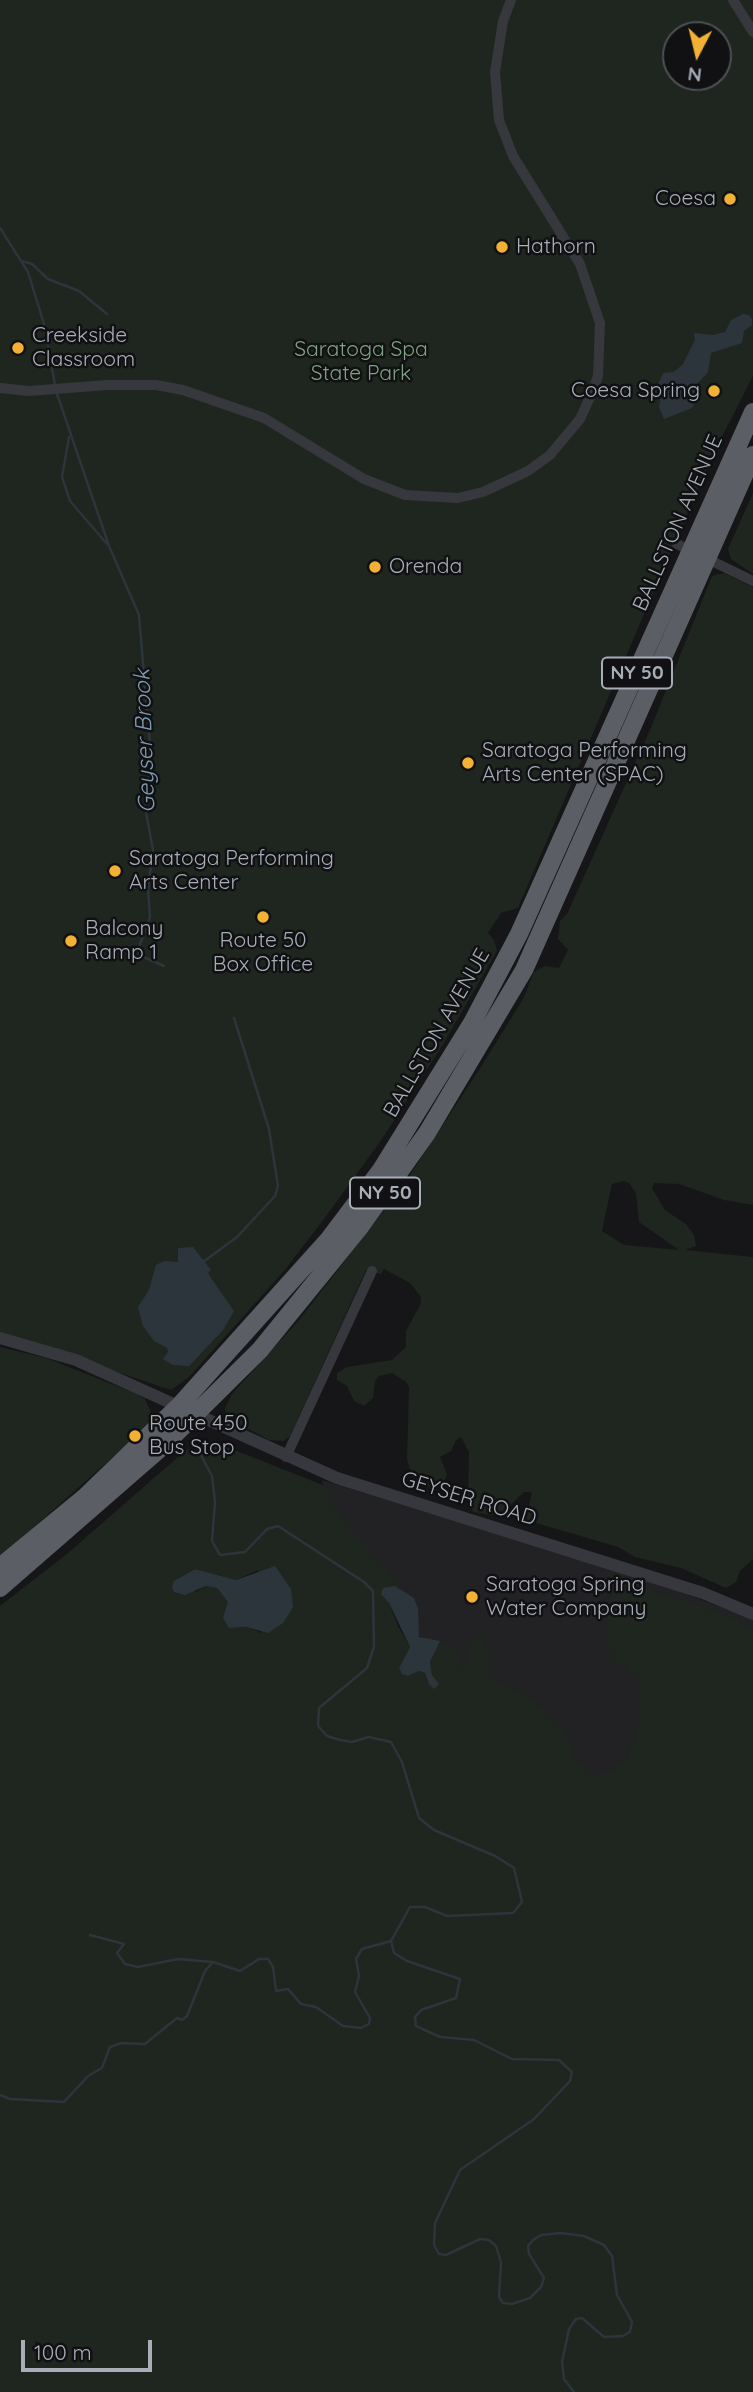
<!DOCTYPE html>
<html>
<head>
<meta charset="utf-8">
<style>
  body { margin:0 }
  #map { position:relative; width:753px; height:2392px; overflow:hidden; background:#161618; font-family:Quicksand,sans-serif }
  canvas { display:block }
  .north { position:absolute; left:662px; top:21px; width:70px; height:70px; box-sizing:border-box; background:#111113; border:2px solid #4d4f55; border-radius:50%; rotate:187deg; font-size:19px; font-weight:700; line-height:28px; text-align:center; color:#a8adb8 }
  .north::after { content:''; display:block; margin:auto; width:24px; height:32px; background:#f2b134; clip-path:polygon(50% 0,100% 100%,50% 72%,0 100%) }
  .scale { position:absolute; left:21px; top:2340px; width:131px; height:32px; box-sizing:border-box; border:4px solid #a8adb8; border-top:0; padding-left:9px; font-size:21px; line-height:24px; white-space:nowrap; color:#a8adb8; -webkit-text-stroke:5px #111113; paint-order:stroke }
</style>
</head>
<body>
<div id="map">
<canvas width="753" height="2392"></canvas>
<div class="north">N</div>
<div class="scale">100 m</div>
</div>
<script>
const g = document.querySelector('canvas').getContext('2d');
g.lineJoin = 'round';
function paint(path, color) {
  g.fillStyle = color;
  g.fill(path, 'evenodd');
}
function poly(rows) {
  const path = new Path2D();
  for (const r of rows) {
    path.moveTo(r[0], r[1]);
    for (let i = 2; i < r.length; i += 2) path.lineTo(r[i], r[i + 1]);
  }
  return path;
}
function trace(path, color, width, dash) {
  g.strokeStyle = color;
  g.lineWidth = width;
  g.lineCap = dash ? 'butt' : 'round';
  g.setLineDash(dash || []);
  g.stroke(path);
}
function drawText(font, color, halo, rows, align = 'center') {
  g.font = font + ' Quicksand,sans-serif';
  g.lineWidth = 5;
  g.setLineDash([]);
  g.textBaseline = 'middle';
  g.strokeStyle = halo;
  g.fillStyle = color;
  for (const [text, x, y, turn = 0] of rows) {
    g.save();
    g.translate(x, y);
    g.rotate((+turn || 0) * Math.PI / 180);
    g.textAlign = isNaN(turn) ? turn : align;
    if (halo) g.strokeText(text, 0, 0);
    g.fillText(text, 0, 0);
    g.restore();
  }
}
const built = poly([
  [322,1480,656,1583,753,1619,753,2392,484,1725,325,1507]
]);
const green = poly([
  [0,0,753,0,753,376,711,458,518,908,501,913,488,933,494,940,497,951,442,1046,382,1139,327,1215,284,1271,189,1377,171,1390,0,1333],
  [676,35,718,35,718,77,676,77],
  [753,493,753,574,731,559,728,549],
  [724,573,753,587,753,1205,724,1200,679,1184,654,1183,652,1188,665,1210,686,1224,694,1235,696,1246,685,1250,753,1257,753,1559,740,1571,736,1582,726,1588,681,1568,635,1557,618,1547,526,1520,532,1492,524,1492,503,1512,491,1515,473,1512,468,1501,469,1452,461,1437,456,1440,451,1451,440,1457,447,1474,443,1485,438,1488,421,1486,413,1478,407,1460,409,1387,406,1382,392,1373,379,1376,375,1381,373,1398,364,1406,354,1401,347,1386,337,1380,337,1373,347,1367,392,1360,406,1347,406,1331,421,1303,421,1297,410,1283,384,1269,381,1274,366,1270,290,1436,284,1441,269,1440,226,1417,225,1408,232,1394,299,1320,402,1187,479,1070,523,999,534,972,545,966,559,968,568,950,558,939,560,921,567,914,650,730,712,576],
  [623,1181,629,1183,636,1193,639,1222,679,1250,624,1245,602,1231,612,1184],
  [0,1347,46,1358,137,1394,145,1399,151,1412,148,1426,0,1557],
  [212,1441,325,1486,332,1504,347,1524,397,1582,395,1586,383,1588,398,1626,410,1647,399,1668,408,1676,419,1671,425,1673,429,1684,438,1684,432,1675,430,1662,440,1641,456,1650,461,1668,466,1665,471,1643,480,1634,486,1636,490,1678,519,1691,546,1710,566,1733,574,1757,594,1775,613,1771,625,1758,635,1736,641,1707,638,1683,626,1667,611,1659,608,1648,607,1605,617,1585,634,1585,705,1607,753,1628,753,2392,0,2392,0,1606,68,1553,186,1450],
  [195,1569,236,1580,258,1570,262,1633,246,1627,230,1628,228,1602,217,1588,206,1586,196,1592,178,1579]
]);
const water = poly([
  [743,314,749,315,752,319,752,325,744,331,742,343,711,353,708,372,697,384,699,396,692,408,664,419,659,407,662,392,657,387,663,373,674,372,683,364,695,340,694,333,713,335,725,332,731,320],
  [193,1247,211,1270,208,1273,211,1278,234,1311,223,1330,189,1366,173,1365,163,1359,168,1352,167,1348,154,1341,143,1326,138,1307,149,1290,156,1265,164,1261,178,1262,178,1248],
  [275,1566,291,1589,293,1607,283,1623,268,1633,246,1627,229,1628,223,1618,228,1602,217,1588,206,1586,185,1595,174,1592,172,1587,174,1581,195,1569,236,1580],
  [395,1586,414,1598,418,1609,419,1637,440,1641,430,1662,432,1675,439,1684,434,1689,429,1684,425,1673,419,1671,408,1676,402,1674,399,1668,410,1647,389,1603,381,1594,383,1588]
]);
const stream = poly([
  [0,228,28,272,44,324,55,385],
  [22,261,32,264,48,279,79,291,107,314],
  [56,391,109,546,139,615,151,758,145,807,153,850,148,889,150,917,140,944,139,955,164,966],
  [69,437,62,477,70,501,107,544],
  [203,1262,237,1237,275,1196,278,1186,269,1129,234,1018],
  [197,1448,212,1476,215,1502,212,1541,220,1555,245,1552,267,1529,278,1526,364,1582,373,1591,374,1647,367,1668,319,1708,318,1726,327,1736,340,1740,352,1742,369,1737,391,1742,402,1762,419,1818,434,1830,495,1856,514,1868,522,1902,513,1913,447,1916,425,1907,410,1907,391,1941,394,1953,407,1961,460,1979,456,1998,421,2010,415,2017,416,2026,440,2037,474,2040,512,2059,559,2060,572,2072,570,2081,534,2119,460,2170,435,2223,434,2245,439,2254,446,2255,480,2239,489,2240,496,2246,501,2262,499,2297,503,2303,512,2304,530,2298,541,2287,544,2278,529,2254,528,2246,533,2240,541,2235,561,2233,584,2236,604,2245,612,2256,617,2295,632,2322,630,2332,623,2336,604,2337,582,2318,576,2319,569,2329,562,2362,564,2379,574,2392],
  [90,1935,124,1944,117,1953,125,1964,138,1967,178,1959,213,1962],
  [0,2095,10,2099,64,2102,88,2076,102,2068,110,2047,121,2043,145,2044,177,2018,182,2020,187,2016,205,1971,213,1962,240,1971,259,1959,268,1959,273,1967,276,1991,288,1989,301,2004,316,2007,343,2026,361,2028,369,2024,370,2018,355,1992,359,1976,356,1959,362,1949,391,1941]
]);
const minor = poly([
  [733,0,753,32],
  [0,388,29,391,107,385,156,385,183,390,264,418,364,479,405,495,458,498,483,492,528,471,550,455,580,419,591,395,598,376,600,323,580,264,513,156,499,120,495,72,503,21,511,0],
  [677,544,753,581],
  [286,1457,372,1271]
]);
const tertiary = poly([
  [0,1338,76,1360,337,1478,703,1593,753,1614]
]);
const trunk = poly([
  [0,1567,85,1497,179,1406,329,1239,381,1170,472,1023,519,934,753,412],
  [0,1588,163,1446,260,1350,360,1227,427,1133,524,970,753,455]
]);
const markers = [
  [730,199,7,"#f2b134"],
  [502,247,7,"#f2b134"],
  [18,348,7,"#f2b134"],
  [714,391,7,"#f2b134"],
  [375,567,7,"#f2b134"],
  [468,763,7,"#f2b134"],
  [115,871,7,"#f2b134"],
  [263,917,7,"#f2b134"],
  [71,941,7,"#f2b134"],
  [135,1436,7,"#f2b134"],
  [472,1597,7,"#f2b134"]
];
const shields = [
  [637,673,70],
  [385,1193,70]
];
const shieldNames = [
  ["NY 50",637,673],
  ["NY 50",385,1193]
];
const poiNames = [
  ["Coesa",716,199,"right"],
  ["Hathorn",516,247],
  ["Creekside",32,336],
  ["Classroom",32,360],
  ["Coesa Spring",700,391,"right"],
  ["Orenda",389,567],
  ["Saratoga Performing",482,751],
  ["Arts Center (SPAC)",482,775],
  ["Saratoga Performing",129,859],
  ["Arts Center",129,883],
  ["Balcony",85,929],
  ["Ramp 1",85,953],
  ["Route 50",263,941,"center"],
  ["Box Office",263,965,"center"],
  ["Route 450",149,1424],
  ["Bus Stop",149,1448],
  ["Saratoga Spring",486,1585],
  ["Water Company",486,1609]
];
const parkNames = [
  ["Saratoga Spa",361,350],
  ["State Park",361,374]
];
const streetNames = [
  ["BALLSTON AVENUE",678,523,-66],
  ["BALLSTON AVENUE",437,1033,-60],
  ["GEYSER ROAD",469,1499,17]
];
const waterNames = [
  ["Geyser Brook",145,741,-92]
];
paint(built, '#222225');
paint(green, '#1e261f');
paint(water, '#2c353c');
trace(stream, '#2c353c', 2.5);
trace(minor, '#37383d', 10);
trace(tertiary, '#37383d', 12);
trace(trunk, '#5b5e65', 18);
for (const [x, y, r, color] of markers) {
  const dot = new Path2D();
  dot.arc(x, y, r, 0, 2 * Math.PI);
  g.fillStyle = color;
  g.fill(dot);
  trace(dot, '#111113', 2.5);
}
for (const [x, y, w] of shields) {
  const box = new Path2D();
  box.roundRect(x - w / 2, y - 15.5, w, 31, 5);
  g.fillStyle = '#111113';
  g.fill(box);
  trace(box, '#a8adb8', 2);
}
drawText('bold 19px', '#a8adb8', null, shieldNames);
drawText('21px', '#a8adb8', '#111113', poiNames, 'left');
drawText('21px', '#7fa381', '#111113', parkNames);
drawText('21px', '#a8adb8', '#111113', streetNames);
drawText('italic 23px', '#7f9bb3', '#111113', waterNames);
</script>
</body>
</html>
